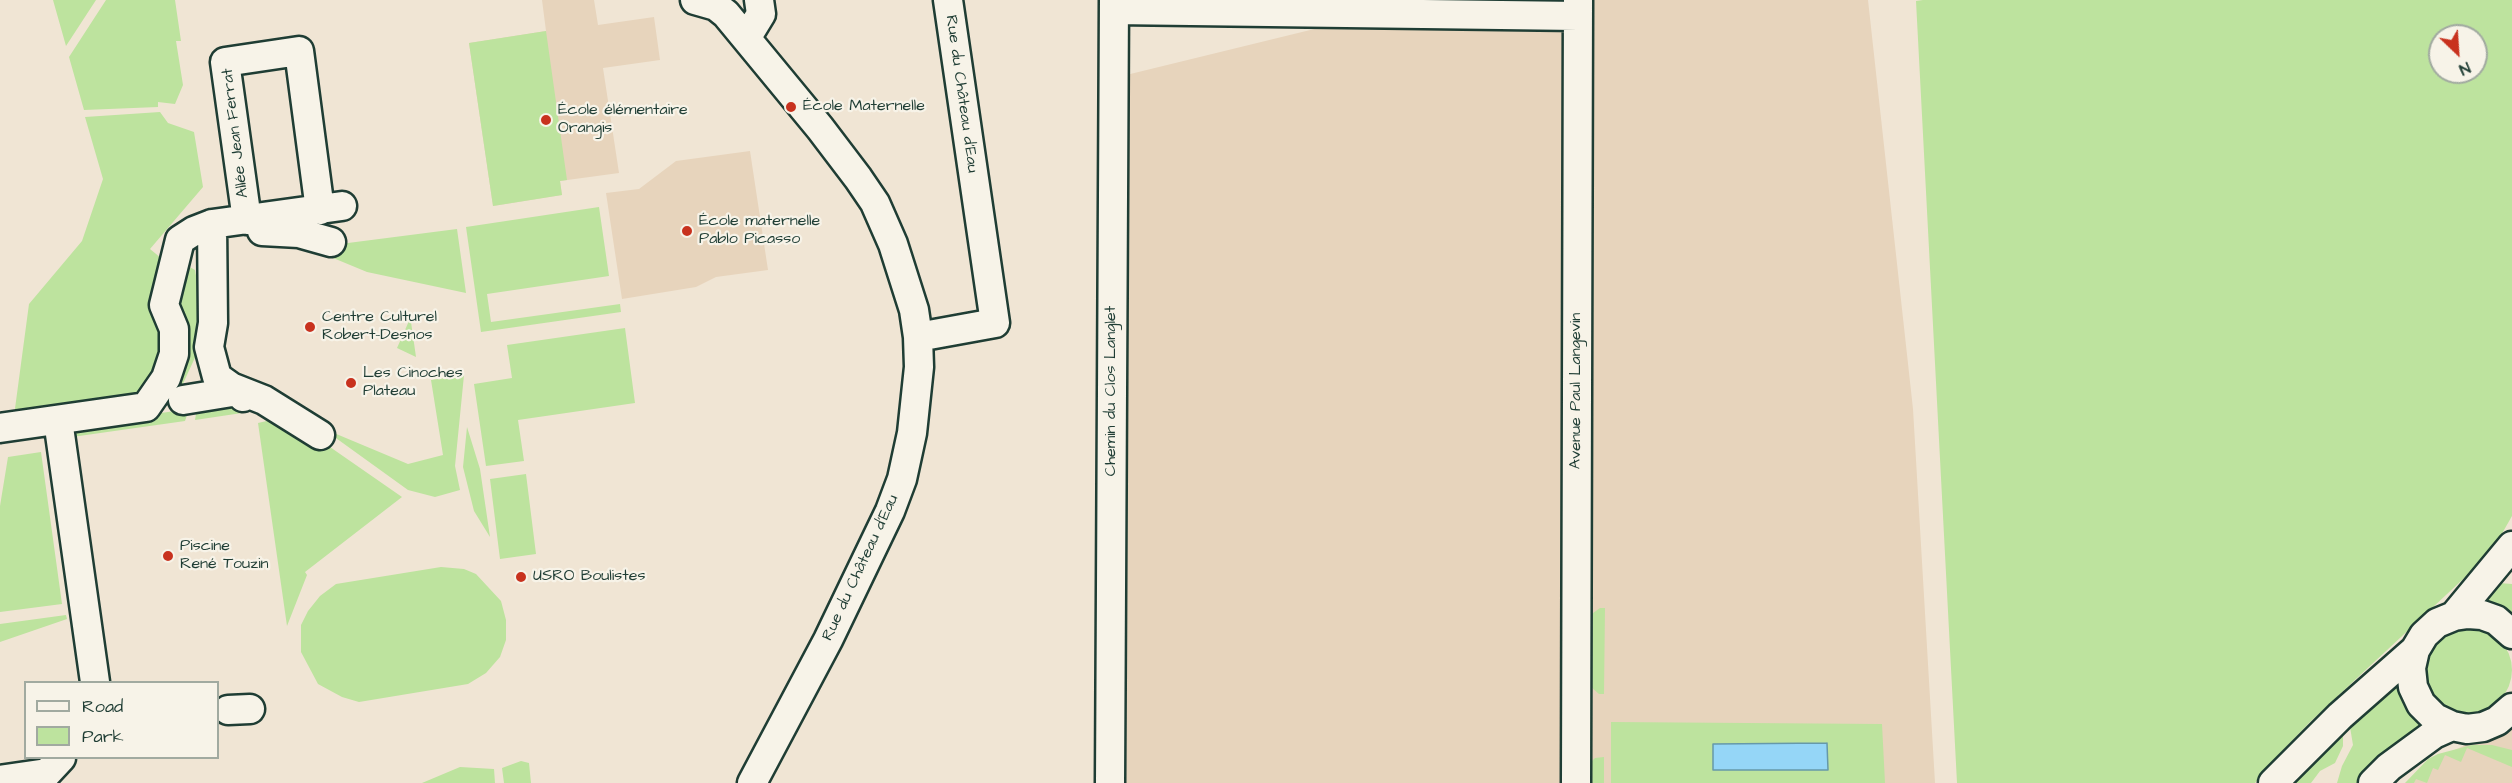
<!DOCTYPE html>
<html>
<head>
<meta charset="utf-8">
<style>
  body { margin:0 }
  #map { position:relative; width:2512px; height:783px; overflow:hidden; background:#f0e5d4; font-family:"Architects Daughter",sans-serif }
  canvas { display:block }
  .legend { position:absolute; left:24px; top:681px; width:195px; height:78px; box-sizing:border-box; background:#f7f3e8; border:2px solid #a1aaa0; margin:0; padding:8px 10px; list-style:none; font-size:18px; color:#1f3d34 }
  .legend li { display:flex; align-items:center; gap:12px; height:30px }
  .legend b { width:30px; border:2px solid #a1aaa0 }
  .north { position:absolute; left:2428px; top:24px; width:60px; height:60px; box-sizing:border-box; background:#f7f3e8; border:2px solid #a1aaa0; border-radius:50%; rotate:155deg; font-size:16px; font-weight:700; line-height:24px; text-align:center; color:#1f3d34 }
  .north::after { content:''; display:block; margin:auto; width:21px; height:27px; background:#c8321e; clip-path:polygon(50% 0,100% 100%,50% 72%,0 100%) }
</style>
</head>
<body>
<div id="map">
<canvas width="2512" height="783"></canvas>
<ul class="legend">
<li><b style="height:8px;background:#f7f3e8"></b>Road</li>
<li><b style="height:16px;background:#bde39e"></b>Park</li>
</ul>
<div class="north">N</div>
</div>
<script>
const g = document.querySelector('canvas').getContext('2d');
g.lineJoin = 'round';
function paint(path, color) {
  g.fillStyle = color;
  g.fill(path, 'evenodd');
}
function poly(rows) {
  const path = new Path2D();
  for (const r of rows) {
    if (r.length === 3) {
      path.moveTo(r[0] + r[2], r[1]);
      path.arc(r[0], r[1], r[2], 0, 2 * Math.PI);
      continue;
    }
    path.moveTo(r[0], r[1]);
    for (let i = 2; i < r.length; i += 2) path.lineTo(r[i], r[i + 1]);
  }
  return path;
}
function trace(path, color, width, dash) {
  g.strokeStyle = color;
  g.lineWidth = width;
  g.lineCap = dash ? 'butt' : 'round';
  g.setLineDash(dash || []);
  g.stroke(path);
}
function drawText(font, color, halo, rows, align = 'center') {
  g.font = font + ' "Architects Daughter",sans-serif';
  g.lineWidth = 4.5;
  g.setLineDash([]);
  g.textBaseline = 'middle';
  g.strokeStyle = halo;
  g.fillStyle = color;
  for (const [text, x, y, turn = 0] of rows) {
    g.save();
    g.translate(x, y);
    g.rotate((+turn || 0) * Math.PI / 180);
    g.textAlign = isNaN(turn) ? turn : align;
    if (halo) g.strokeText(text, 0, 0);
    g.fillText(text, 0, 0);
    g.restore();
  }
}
const built = poly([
  [542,0,594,0,598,25,654,17,660,60,603,68,619,173,560,181,562,195,493,206,469,43,546,31],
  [1391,0,1868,0,1913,409,1935,783,1122,783,1118,77,1392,10],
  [750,151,768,270,716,277,696,287,622,299,606,193,639,189,676,161],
  [2512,724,2512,783,2406,783,2430,761]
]);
const green = poly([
  [53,0,96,0,66,46],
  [106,0,175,0,181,41,176,41,183,85,175,104,158,102,158,107,84,110,69,57],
  [1923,0,2512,0,2512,516,2496,544,2476,567,2311,721,2280,753,2255,783,1957,783,1916,1],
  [2440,36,2476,36,2476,72,2440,72],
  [546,31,567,180,560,181,562,195,493,206,469,43],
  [160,112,168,123,194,132,203,187,150,249,167,263,166,348,144,397,14,416,29,304,82,241,103,179,85,117],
  [599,207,609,276,487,294,491,322,620,304,621,312,481,332,466,227],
  [457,229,466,293,367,272,309,248],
  [184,264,195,270,203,314,196,331,205,336,180,390,170,391,175,300],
  [409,321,411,322,416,357,397,348],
  [625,328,635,403,518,420,524,461,486,466,474,384,512,378,507,345],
  [464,375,455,466,460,490,435,497,408,490,322,428,408,464,443,455,431,380],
  [241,402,242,413,195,420,197,408],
  [189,409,185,421,72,437,70,426],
  [280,418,317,438,402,497,305,572,307,575,287,626,258,423],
  [467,427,480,469,490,537,474,511,463,467],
  [41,452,62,604,0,612,0,506,8,457],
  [526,474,536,554,500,559,490,479],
  [441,567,464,569,476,574,501,601,506,620,506,640,500,657,486,673,468,684,359,702,342,697,318,684,301,652,301,625,308,611,320,596,336,584],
  [2499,583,2512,584,2512,616,2480,600],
  [1600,608,1605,608,1604,694,1599,694,1590,686,1589,616],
  [66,615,67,619,0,642,0,624],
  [2469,670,43],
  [2397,676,2424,724,2362,783,2337,783,2342,766,2353,745,2349,721],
  [1611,722,1882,724,1885,783,1611,783],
  [2343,727,2343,746,2335,763,2320,771,2311,783,2285,783],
  [2472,745,2492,745,2512,750,2512,767,2467,748,2461,762,2445,755,2438,770,2433,768,2427,783,2416,779,2414,783,2405,783,2428,759,2438,754],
  [1604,757,1604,783,1587,783,1587,766,1595,758],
  [521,761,529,763,531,783,504,783,502,768],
  [460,767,494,769,495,783,422,783]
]);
const water = poly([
  [1827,743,1828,770,1713,770,1713,744,1827,743]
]);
const minor = poly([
  [695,0,716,6,726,14,820,128,858,178,875,203,893,244,914,310,918,337,919,367,912,433,902,479,890,511,828,640,752,783],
  [1114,10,1578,16],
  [747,37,761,14,759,0],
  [247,220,225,62,299,51,320,210],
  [212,224,213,323,209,347,217,377,231,387,264,400,320,435],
  [262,231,299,233,331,242],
  [918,337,995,323,948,0],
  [183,400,238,391,243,397],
  [58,420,95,682],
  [0,428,146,407,166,378,174,354,174,329,164,305,180,240,194,231,212,224,342,206],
  [2454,616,2512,546],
  [2512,634,2496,620,2482,615,2468,614,2454,616,2437,623,2424,635,2415,650,2411,668,2413,687,2421,704,2435,718,2452,726,2467,729,2483,727,2497,721,2512,708],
  [228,710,250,709],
  [0,780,47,773,61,758],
  [1110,783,1114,0],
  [1576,783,1578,0],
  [2273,783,2340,716,2415,650],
  [2373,783,2389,767,2434,734,2452,726]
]);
const markers = [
  [791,107,6,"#c8321e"],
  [546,120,6,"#c8321e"],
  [687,231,6,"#c8321e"],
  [310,327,6,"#c8321e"],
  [351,383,6,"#c8321e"],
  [168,556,6,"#c8321e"],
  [521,577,6,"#c8321e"]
];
const streetNames = [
  ["Rue du Château d'Eau",961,94,82],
  ["Allée Jean Ferrat",236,133,-97],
  ["Chemin du Clos Langlet",1112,391,-90],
  ["Avenue Paul Langevin",1577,391,-90],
  ["Rue du Château d'Eau",861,568,-65]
];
const poiNames = [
  ["École Maternelle",803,107],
  ["École élémentaire",558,111],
  ["Orangis",558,129],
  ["École maternelle",699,222],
  ["Pablo Picasso",699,240],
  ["Centre Culturel",322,318],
  ["Robert-Desnos",322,336],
  ["Les Cinoches",363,374],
  ["Plateau",363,392],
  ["Piscine",180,547],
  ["René Touzin",180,565],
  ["USRO Boulistes",533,577]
];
paint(built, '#e7d4bc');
paint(green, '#bde39e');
paint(water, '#95d6f7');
trace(water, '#6699a9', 1.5);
trace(minor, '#1f3d34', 33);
trace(minor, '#f7f3e8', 28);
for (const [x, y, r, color] of markers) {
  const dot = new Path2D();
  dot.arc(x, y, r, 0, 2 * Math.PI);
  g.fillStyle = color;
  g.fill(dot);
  trace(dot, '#f7f3e8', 2);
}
drawText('16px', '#1f3d34', '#f7f3e8', streetNames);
drawText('16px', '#1f3d34', '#f7f3e8', poiNames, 'left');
</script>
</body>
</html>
